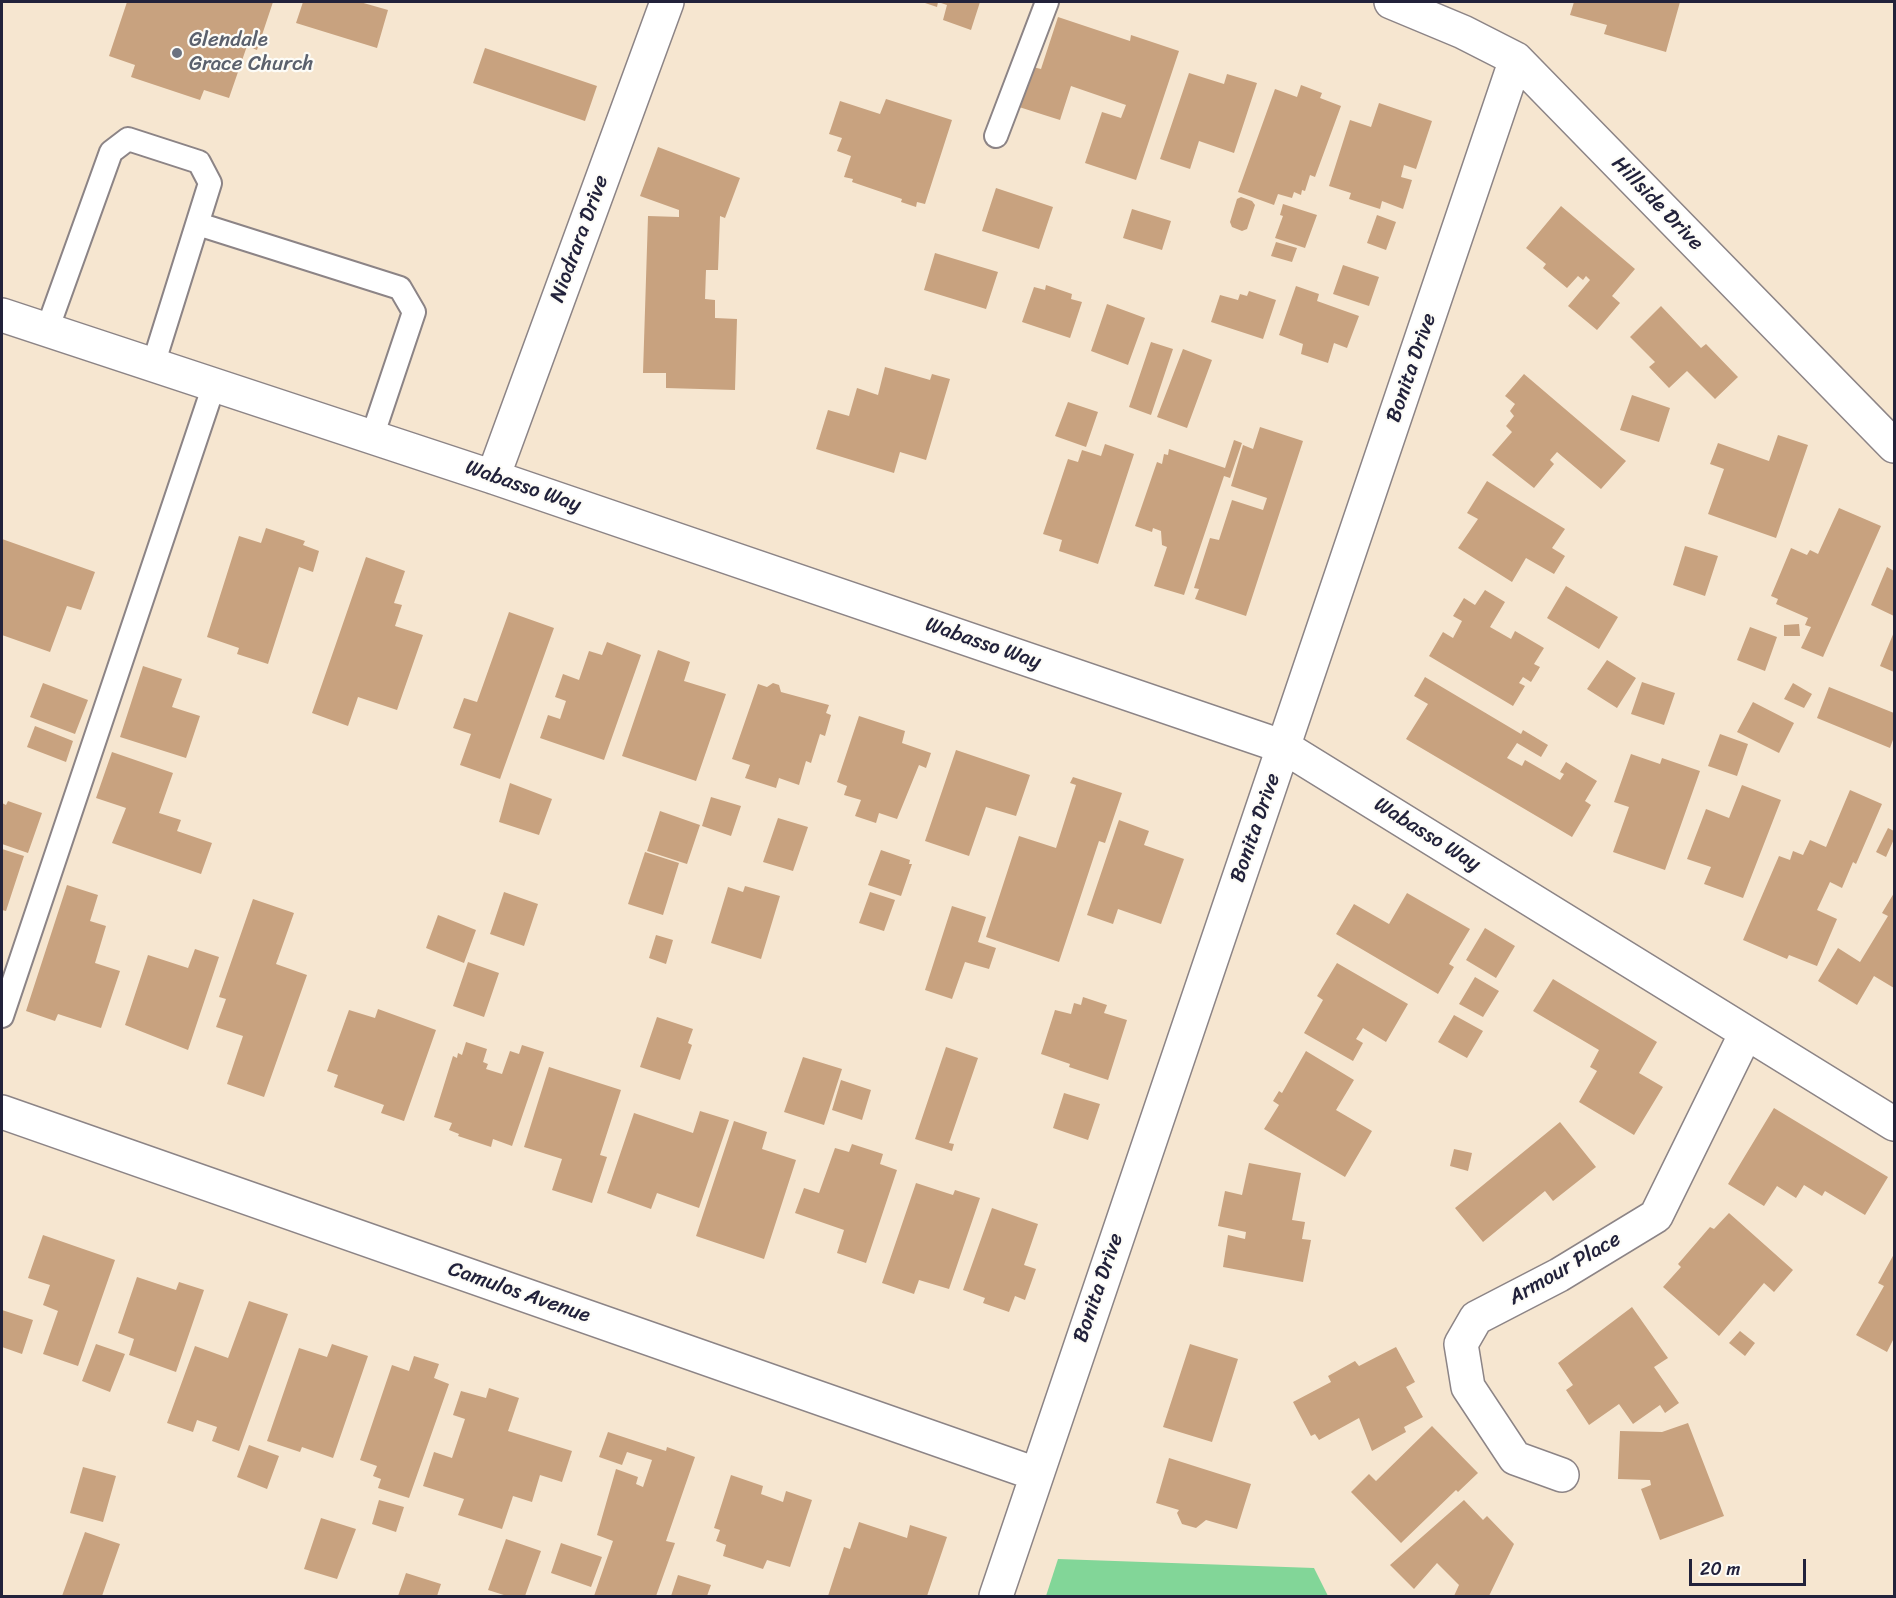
<!DOCTYPE html>
<html>
<head>
<meta charset="utf-8">
<style>
  body { margin:0 }
  #map { position:relative; width:1896px; height:1598px; overflow:hidden; background:#f6e6d0; font-family:Sriracha,sans-serif }
  canvas { display:block }
  .frame { position:absolute; inset:0; border:3px solid #22223b; pointer-events:none }
  .scale { position:absolute; left:1689px; top:1559px; width:117px; height:27px; box-sizing:border-box; border:3px solid #22223b; border-top:0; padding-left:8px; font-size:18px; line-height:21px; white-space:nowrap; color:#22223b; -webkit-text-stroke:4px #fdfcf7; paint-order:stroke }
</style>
</head>
<body>
<div id="map">
<canvas width="1896" height="1598"></canvas>
<div class="frame"></div>
<div class="scale">20 m</div>
</div>
<script>
const g = document.querySelector('canvas').getContext('2d');
g.lineJoin = 'round';
function paint(path, color) {
  g.fillStyle = color;
  g.fill(path, 'evenodd');
}
function poly(rows) {
  const path = new Path2D();
  for (const r of rows) {
    path.moveTo(r[0], r[1]);
    for (let i = 2; i < r.length; i += 2) path.lineTo(r[i], r[i + 1]);
  }
  return path;
}
function trace(path, color, width, dash) {
  g.strokeStyle = color;
  g.lineWidth = width;
  g.lineCap = dash ? 'butt' : 'round';
  g.setLineDash(dash || []);
  g.stroke(path);
}
function drawText(font, color, halo, rows, align = 'center') {
  g.font = font + ' Sriracha,sans-serif';
  g.lineWidth = 4.5;
  g.setLineDash([]);
  g.textBaseline = 'middle';
  g.strokeStyle = halo;
  g.fillStyle = color;
  for (const [text, x, y, turn = 0] of rows) {
    g.save();
    g.translate(x, y);
    g.rotate((+turn || 0) * Math.PI / 180);
    g.textAlign = isNaN(turn) ? turn : align;
    if (halo) g.strokeText(text, 0, 0);
    g.fillText(text, 0, 0);
    g.restore();
  }
}
const green = poly([
  [1058,1559,1314,1568,1328,1596,1046,1596]
]);
const building = poly([
  [127,2,273,2,257,50,247,46,229,98,204,90,200,100,131,77,135,65,109,56],
  [303,2,360,2,388,10,377,48,296,23],
  [922,2,980,2,971,30,943,20,947,5,938,2,937,7],
  [1574,2,1680,2,1666,52,1604,34,1607,25,1570,15],
  [1058,17,1130,41,1131,35,1179,51,1136,180,1085,163,1102,112,1121,118,1126,105,1071,86,1060,120,1019,107,1033,67,1041,69],
  [485,48,597,86,585,121,473,83],
  [1189,73,1224,84,1227,74,1257,83,1234,153,1199,141,1190,169,1160,159],
  [1301,85,1322,93,1320,98,1341,106,1315,177,1310,175,1305,191,1302,190,1301,195,1294,192,1292,198,1278,194,1274,205,1238,192,1275,89,1297,97],
  [886,99,952,120,925,204,917,202,916,207,901,202,902,199,852,182,853,179,844,177,851,156,837,151,842,138,829,134,840,101,880,114],
  [1379,103,1432,121,1416,169,1404,165,1401,177,1412,180,1403,209,1382,201,1380,209,1349,199,1351,193,1329,186,1350,120,1371,127],
  [658,147,740,178,725,218,720,216,718,270,706,270,705,299,715,300,715,318,737,319,735,390,666,388,666,373,643,373,648,216,679,217,679,210,640,196],
  [996,188,1053,207,1039,249,982,231],
  [1241,197,1252,201,1255,205,1247,229,1242,231,1232,227,1230,222,1237,199],
  [1283,204,1317,215,1305,248,1275,238,1283,216,1280,215],
  [1561,206,1635,269,1612,296,1620,303,1597,330,1568,306,1590,280,1586,276,1583,280,1578,276,1567,288,1543,268,1546,264,1526,248],
  [1132,209,1171,221,1162,250,1123,238],
  [1377,215,1396,222,1386,250,1367,243],
  [1276,242,1297,248,1292,262,1271,256],
  [935,253,998,272,986,309,924,290],
  [1343,265,1379,277,1369,306,1333,294],
  [1046,285,1072,294,1071,299,1082,302,1070,338,1022,322,1034,287,1045,290],
  [1296,286,1319,294,1317,301,1359,316,1347,348,1334,343,1328,363,1301,354,1303,344,1279,335],
  [1249,291,1276,300,1263,339,1211,322,1220,295,1238,300,1240,294,1247,296],
  [1107,304,1145,318,1128,365,1091,351],
  [1661,306,1701,348,1706,344,1738,377,1715,399,1687,371,1669,388,1649,367,1655,362,1630,337],
  [1151,342,1173,349,1151,415,1129,407],
  [1183,349,1212,360,1187,428,1157,417],
  [885,367,930,380,932,374,950,379,926,460,900,452,894,473,816,449,828,410,849,416,857,388,878,395],
  [1524,374,1626,461,1601,489,1557,452,1550,460,1554,464,1534,488,1492,455,1512,432,1506,426,1514,416,1510,411,1515,404,1505,396],
  [1632,395,1670,408,1659,442,1620,430],
  [1068,402,1098,412,1086,447,1055,436],
  [1260,427,1303,441,1246,616,1195,599,1199,589,1194,588,1210,538,1219,540,1232,500,1263,510,1267,498,1231,486,1243,445,1253,449],
  [1778,435,1808,445,1776,538,1708,514,1724,469,1710,464,1718,443,1769,461],
  [1234,440,1242,443,1230,478,1224,476,1184,595,1154,586,1167,547,1162,545,1161,531,1153,528,1152,532,1135,526,1157,462,1162,464,1164,454,1168,455,1169,449,1225,468],
  [1105,444,1134,454,1098,564,1059,551,1062,540,1043,534,1068,459,1078,462,1082,450,1101,456],
  [1487,481,1565,529,1552,548,1565,556,1554,574,1526,558,1512,582,1458,548,1478,519,1467,513],
  [1839,508,1881,526,1823,657,1801,648,1811,627,1805,625,1808,618,1776,604,1778,599,1771,596,1791,548,1807,555,1810,550,1818,554],
  [266,528,305,541,303,545,319,551,313,572,299,567,268,664,237,654,239,648,207,637,239,536,261,543],
  [2,539,95,572,81,610,67,606,50,652,2,635],
  [1685,546,1718,556,1705,596,1673,585],
  [366,557,405,571,394,603,402,605,395,626,423,635,397,710,358,697,348,726,312,713],
  [1887,567,1894,571,1894,616,1871,605],
  [1566,586,1618,617,1599,649,1547,618],
  [1485,590,1505,602,1490,627,1511,639,1515,631,1544,648,1534,664,1540,667,1531,682,1523,677,1519,683,1525,686,1513,706,1429,656,1443,632,1453,638,1462,621,1453,616,1464,598,1475,605],
  [509,612,554,628,500,779,460,765,471,734,453,728,464,698,477,702],
  [1799,624,1800,636,1784,636,1784,625],
  [1750,627,1777,637,1765,671,1737,660],
  [1894,632,1894,672,1880,666],
  [607,642,641,655,604,760,540,738,548,715,560,719,566,701,555,697,563,674,579,680,589,651,602,655],
  [658,650,690,662,684,681,726,694,696,781,622,756],
  [1607,660,1636,678,1617,708,1587,689],
  [143,666,182,679,172,707,200,716,186,758,120,737],
  [1425,677,1521,734,1523,730,1548,745,1541,757,1517,743,1507,758,1522,766,1525,760,1560,780,1564,774,1560,772,1566,762,1597,781,1585,801,1591,805,1572,837,1406,739,1428,704,1414,696],
  [1642,682,1675,693,1664,725,1631,714],
  [43,683,88,700,75,734,30,717],
  [773,683,779,685,781,692,829,705,826,713,831,715,825,736,820,734,811,763,806,761,799,785,779,778,776,788,745,778,750,765,732,759,758,684,767,687],
  [1793,683,1812,694,1804,708,1784,699],
  [1829,687,1894,713,1894,737,1890,748,1817,718],
  [1753,702,1794,723,1779,753,1737,732],
  [859,716,905,731,902,743,931,753,926,768,919,765,897,819,879,813,876,823,855,816,861,800,844,795,847,786,837,782],
  [35,726,73,741,66,762,27,747],
  [1720,734,1748,744,1737,776,1708,766],
  [956,750,1030,775,1016,816,986,807,969,856,925,841],
  [112,752,173,773,159,813,181,820,177,831,212,843,201,874,112,843,126,808,96,798],
  [1631,754,1660,764,1662,758,1700,771,1665,870,1613,852,1629,807,1614,802],
  [1073,777,1122,793,1105,843,1099,841,1059,962,986,937,1019,836,1056,848,1076,785,1070,783],
  [510,783,552,799,539,835,499,822],
  [1742,785,1781,800,1743,898,1704,884,1711,867,1687,859,1706,809,1729,818],
  [1850,790,1882,804,1856,864,1853,862,1842,888,1830,882,1817,910,1837,919,1817,966,1789,955,1787,959,1743,940,1779,856,1790,860,1793,851,1803,855,1810,840,1826,847],
  [711,797,741,806,731,836,702,826],
  [8,801,42,813,28,853,2,844,2,803,6,805],
  [660,811,700,825,687,864,647,851],
  [778,818,808,827,793,871,763,862],
  [1119,820,1149,831,1144,845,1184,859,1161,924,1118,909,1113,924,1087,915],
  [1888,828,1894,831,1894,839,1886,857,1876,852],
  [2,849,24,856,6,911,2,910],
  [881,850,910,860,909,864,912,864,901,896,868,885],
  [645,852,679,863,663,915,628,904],
  [67,885,98,895,90,921,106,926,95,963,120,971,101,1028,58,1014,55,1021,26,1011],
  [745,886,780,896,761,959,711,943,728,887,743,892],
  [504,892,538,904,524,946,490,934],
  [870,892,895,900,884,931,859,923],
  [1407,893,1470,929,1449,964,1454,967,1438,994,1336,934,1354,904,1389,924],
  [1894,893,1894,988,1874,976,1857,1005,1818,981,1838,948,1860,962,1888,916,1882,913],
  [253,899,294,913,276,964,307,975,264,1097,227,1084,243,1036,216,1027,226,999,219,997],
  [952,906,986,917,978,942,996,948,989,969,965,962,952,999,925,990],
  [438,915,476,930,464,963,426,948],
  [1485,928,1515,946,1496,978,1466,960],
  [656,935,673,940,666,964,649,958],
  [195,949,219,957,188,1050,125,1025,148,955,188,968],
  [468,962,499,973,484,1017,453,1006],
  [1337,963,1408,1004,1386,1042,1363,1028,1356,1039,1363,1043,1353,1061,1304,1033,1323,1000,1317,996],
  [1475,977,1499,991,1483,1017,1459,1004],
  [1553,979,1657,1042,1639,1073,1663,1087,1634,1135,1579,1102,1597,1071,1590,1067,1599,1050,1533,1011],
  [1083,997,1107,1005,1104,1013,1127,1020,1108,1080,1069,1067,1070,1064,1041,1054,1055,1010,1071,1014,1074,1003,1081,1005],
  [378,1009,436,1030,404,1121,381,1113,384,1105,334,1087,338,1075,327,1071,349,1010,375,1018],
  [1454,1015,1483,1031,1467,1058,1438,1042],
  [657,1017,693,1029,688,1043,692,1045,680,1080,640,1067],
  [466,1042,487,1049,483,1062,488,1064,486,1069,502,1074,510,1051,519,1054,522,1045,544,1052,512,1146,493,1139,491,1147,458,1136,459,1134,449,1130,452,1123,434,1117,453,1056,457,1058,458,1053,462,1055],
  [946,1047,978,1058,949,1143,954,1144,952,1151,915,1139],
  [1306,1051,1354,1080,1336,1110,1372,1131,1345,1177,1264,1129,1279,1105,1273,1101,1279,1091,1282,1093],
  [803,1057,842,1069,824,1125,784,1112],
  [549,1067,621,1090,600,1155,607,1157,592,1203,552,1190,562,1159,524,1147],
  [841,1080,871,1090,862,1120,832,1110],
  [1064,1093,1100,1104,1088,1140,1053,1128],
  [1774,1108,1888,1177,1865,1215,1825,1191,1822,1196,1804,1185,1796,1198,1777,1186,1764,1206,1728,1184],
  [700,1111,729,1120,699,1208,657,1193,651,1209,607,1193,634,1113,693,1133],
  [734,1121,767,1132,762,1149,796,1160,764,1259,696,1236],
  [1560,1122,1596,1167,1553,1201,1545,1191,1483,1242,1455,1208],
  [852,1144,883,1154,880,1164,897,1170,866,1263,837,1253,844,1230,795,1213,804,1188,819,1193,835,1148,849,1152],
  [1454,1149,1472,1153,1468,1171,1450,1166],
  [1249,1163,1301,1173,1292,1220,1305,1222,1302,1239,1311,1240,1303,1282,1223,1267,1228,1235,1245,1239,1246,1232,1218,1226,1225,1191,1242,1195],
  [916,1183,953,1195,955,1190,980,1198,949,1289,919,1280,914,1294,882,1283],
  [992,1208,1038,1224,1024,1265,1036,1269,1025,1300,1015,1296,1009,1312,983,1303,985,1298,963,1290],
  [1729,1213,1793,1270,1774,1292,1764,1283,1719,1336,1663,1287,1681,1267,1678,1264,1710,1227,1714,1229],
  [43,1235,115,1260,78,1366,43,1354,58,1311,43,1305,50,1285,28,1278],
  [1894,1254,1894,1338,1887,1352,1856,1335,1884,1286,1878,1283],
  [137,1277,176,1290,179,1282,204,1290,176,1372,129,1355,134,1339,118,1333],
  [249,1301,288,1314,239,1451,212,1441,217,1427,197,1420,193,1432,167,1423,195,1346,228,1358],
  [1632,1307,1668,1358,1654,1367,1679,1403,1665,1413,1660,1405,1633,1424,1619,1404,1589,1425,1566,1390,1573,1385,1558,1363],
  [2,1310,33,1320,22,1354,2,1347],
  [1740,1331,1755,1343,1745,1356,1729,1343],
  [96,1344,125,1354,110,1392,82,1381],
  [332,1344,368,1356,333,1458,302,1447,300,1452,267,1441,299,1348,327,1357],
  [1190,1344,1238,1359,1212,1442,1163,1427],
  [1396,1347,1415,1382,1406,1387,1423,1417,1404,1427,1406,1432,1372,1451,1359,1418,1319,1440,1315,1434,1311,1436,1293,1402,1331,1382,1328,1376,1355,1361,1359,1366],
  [414,1356,439,1364,434,1378,449,1384,409,1498,378,1488,381,1479,373,1476,377,1466,360,1460,392,1365,409,1371],
  [489,1388,519,1398,508,1431,572,1451,562,1482,540,1475,532,1502,513,1496,502,1529,458,1515,464,1499,423,1486,434,1452,452,1458,465,1419,453,1415,461,1391,486,1398],
  [1688,1423,1724,1516,1660,1540,1641,1489,1651,1485,1650,1480,1618,1479,1620,1431,1662,1432],
  [1432,1426,1478,1473,1458,1492,1456,1490,1401,1543,1351,1492,1369,1474,1376,1481],
  [608,1432,666,1451,667,1447,695,1457,666,1541,675,1543,656,1596,594,1596,613,1541,597,1535,616,1469,638,1477,636,1484,643,1487,652,1460,627,1452,622,1465,599,1457],
  [249,1445,279,1456,267,1489,237,1477],
  [1169,1458,1251,1484,1237,1529,1206,1520,1196,1528,1182,1524,1177,1513,1179,1510,1156,1503],
  [83,1467,116,1476,103,1522,70,1513],
  [731,1475,763,1486,761,1494,783,1502,786,1491,812,1500,790,1567,767,1560,763,1569,723,1556,726,1545,716,1541,720,1530,714,1528],
  [379,1500,404,1507,396,1532,372,1524],
  [1464,1500,1483,1520,1487,1516,1514,1544,1489,1596,1454,1596,1459,1585,1437,1563,1414,1589,1390,1565],
  [321,1518,356,1529,337,1579,304,1569],
  [859,1522,907,1538,910,1525,947,1537,927,1596,828,1596,844,1547,850,1549],
  [85,1532,120,1544,102,1596,62,1596],
  [506,1539,541,1551,525,1596,507,1596,488,1590],
  [561,1543,602,1557,591,1587,551,1573],
  [406,1573,441,1584,437,1596,398,1596],
  [678,1575,711,1585,707,1596,671,1596]
]);
const lane = poly([
  [996,136,1047,2],
  [198,224,400,288,414,312,372,437],
  [47,330,111,152,128,139,199,162,210,183,153,365],
  [2,1016,214,385]
]);
const street = poly([
  [1391,2,1463,32,1516,59,1894,446],
  [2,315,493,477,1284,747,1894,1124],
  [493,477,667,2],
  [2,1112,1036,1474],
  [1562,1475,1515,1458,1468,1387,1461,1344,1476,1318,1559,1275,1656,1216,1746,1033],
  [996,1596,1516,59]
]);
const markers = [
  [177,53,6,"#6b7280"]
];
const worshipNames = [
  ["Glendale",189,41],
  ["Grace Church",189,65]
];
const streetNames = [
  ["Hillside Drive",1657,204,46],
  ["Niodrara Drive",580,239,-70],
  ["Bonita Drive",1412,368,-71],
  ["Wabasso Way",523,487,19],
  ["Wabasso Way",983,644,19],
  ["Bonita Drive",1256,828,-71],
  ["Wabasso Way",1427,835,32],
  ["Armour Place",1565,1269,-30],
  ["Bonita Drive",1099,1288,-71],
  ["Camulos Avenue",519,1293,19]
];
paint(green, '#82d698');
paint(building, '#c8a27f');
trace(lane, '#8c8486', 26);
trace(street, '#8c8486', 36);
trace(lane, '#fff', 22);
trace(street, '#fff', 33);
for (const [x, y, r, color] of markers) {
  const dot = new Path2D();
  dot.arc(x, y, r, 0, 2 * Math.PI);
  g.fillStyle = color;
  g.fill(dot);
  trace(dot, '#fdfcf7', 2);
}
drawText('21px', '#5b616d', '#fdfcf7', worshipNames, 'left');
drawText('21px', '#22223b', '#fdfcf7', streetNames);
</script>
</body>
</html>
